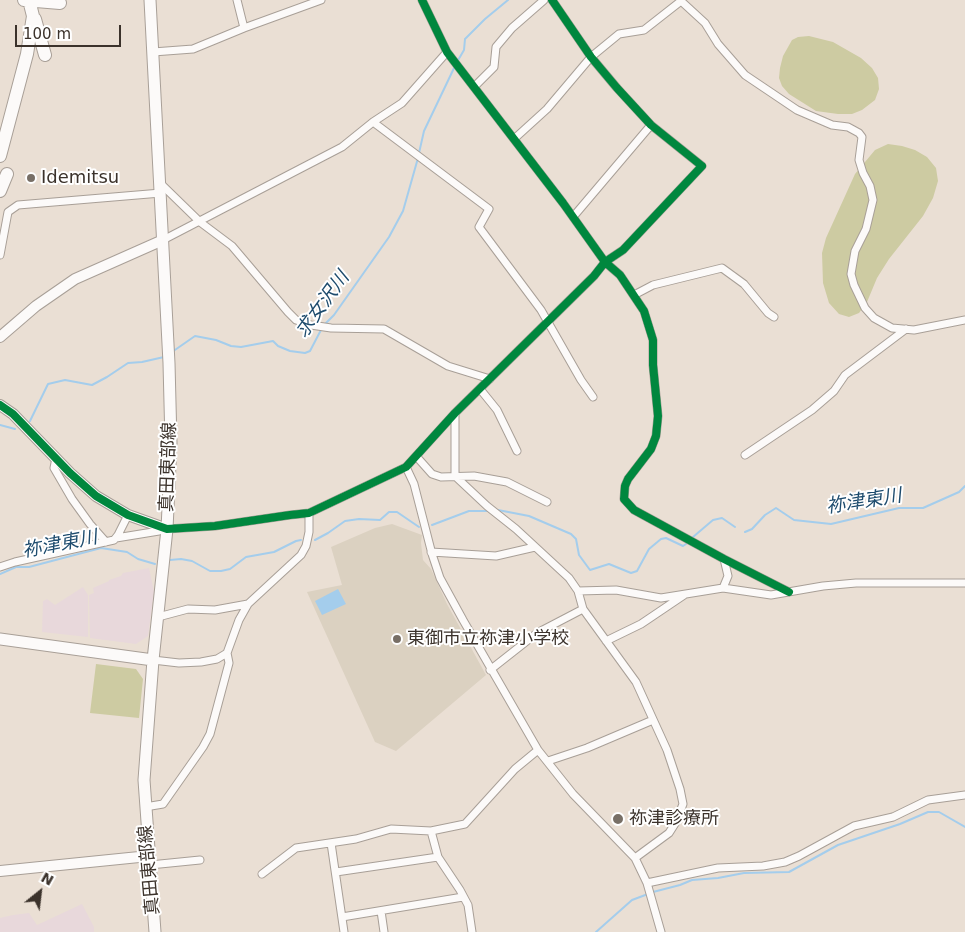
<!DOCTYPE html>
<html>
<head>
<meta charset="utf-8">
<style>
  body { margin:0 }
  #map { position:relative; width:965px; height:932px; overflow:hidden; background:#eadfd4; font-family:"DejaVu Sans",sans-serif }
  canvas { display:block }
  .north { position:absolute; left:15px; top:867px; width:50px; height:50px; -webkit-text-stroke:4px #fff; paint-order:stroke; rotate:29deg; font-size:14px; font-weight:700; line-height:20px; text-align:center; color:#3b322b }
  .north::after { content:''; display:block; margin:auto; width:18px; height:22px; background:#3b322b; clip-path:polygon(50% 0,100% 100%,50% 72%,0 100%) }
  .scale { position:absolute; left:15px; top:25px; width:106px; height:22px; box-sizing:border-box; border:2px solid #3b322b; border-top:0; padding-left:6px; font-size:15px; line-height:18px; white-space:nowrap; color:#3b322b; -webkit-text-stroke:4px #fff; paint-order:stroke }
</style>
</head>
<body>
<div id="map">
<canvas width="965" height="932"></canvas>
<div class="north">N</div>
<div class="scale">100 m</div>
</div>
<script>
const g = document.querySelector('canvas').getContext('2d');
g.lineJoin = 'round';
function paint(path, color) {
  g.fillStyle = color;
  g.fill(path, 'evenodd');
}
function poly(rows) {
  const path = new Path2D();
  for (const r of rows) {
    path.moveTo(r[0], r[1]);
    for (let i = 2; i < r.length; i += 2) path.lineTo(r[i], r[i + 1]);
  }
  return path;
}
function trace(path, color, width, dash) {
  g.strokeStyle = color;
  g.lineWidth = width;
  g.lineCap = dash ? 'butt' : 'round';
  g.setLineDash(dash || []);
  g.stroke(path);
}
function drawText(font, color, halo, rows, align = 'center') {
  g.font = font + ' "DejaVu Sans","Noto Sans JP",sans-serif';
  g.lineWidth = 4;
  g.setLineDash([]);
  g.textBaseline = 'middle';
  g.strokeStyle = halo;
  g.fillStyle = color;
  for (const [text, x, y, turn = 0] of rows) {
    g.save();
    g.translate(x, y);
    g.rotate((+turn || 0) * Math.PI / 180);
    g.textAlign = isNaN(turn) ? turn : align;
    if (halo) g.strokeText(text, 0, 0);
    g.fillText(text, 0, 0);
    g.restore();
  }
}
const commercial = poly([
  [149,568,154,592,148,636,136,644,90,638,89,595,94,593,93,588,109,581,109,580,121,576,123,573],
  [83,587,88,595,88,637,42,632,43,601,47,599,55,605],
  [82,904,94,927,94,932,0,932,0,918,13,915,29,913,37,925]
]);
const education = poly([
  [392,524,422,535,421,543,423,560,431,569,447,604,486,675,396,751,375,742,307,592,342,585,331,547,375,528]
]);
const green = poly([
  [809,36,833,42,861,58,872,68,878,78,879,89,875,100,862,110,852,114,838,114,816,111,789,94,782,86,779,78,780,68,783,56,792,40,798,37],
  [888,144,902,146,915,150,927,157,936,168,938,181,933,198,923,216,889,259,877,278,867,302,859,313,849,317,839,314,829,303,823,283,822,253,826,238,855,174,875,150],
  [96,664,136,669,143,679,139,718,90,713]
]);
const water = poly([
  [338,589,346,604,322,615,315,601]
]);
const stream = poly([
  [457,62,464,50,465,39,485,19,508,0],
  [419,153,424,131,455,66],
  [325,324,334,315,389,237,403,211,418,158],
  [172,352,195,336,216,340,231,346,241,347,273,341,278,346,290,351,305,353,310,351,322,328],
  [30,421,48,384,65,380,92,385,107,377,128,363,142,362,164,357],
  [0,425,15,429],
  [498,510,529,516,571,534,576,539,579,555,590,570,609,564,631,573,637,571,649,549,661,539,666,538,683,546,686,544],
  [432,525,469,511,487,511],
  [745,532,752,529,765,515,776,508,794,520,831,524,899,508,923,508,959,492,965,486],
  [693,537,713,520,722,518,735,527],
  [315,540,328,533,345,521,359,519,380,520,389,512,397,512,419,527],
  [170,560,181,559,192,561,210,571,221,571,230,569,246,557,274,552,296,541,301,540],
  [0,574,16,567,29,567,101,548,127,552,138,559,155,564],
  [653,892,680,885,692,880,718,878,744,873,789,872,838,845,900,824,928,812,939,812,965,827],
  [596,932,632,900,648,894]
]);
const street = poly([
  [237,0,244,28],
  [422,0,447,52,563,203,605,262,620,275,644,311,653,340,653,365,658,416,656,436,651,449,628,479,625,486,624,499,634,510,724,559,789,592],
  [153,52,193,49,244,28,321,0],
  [474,87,494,67,496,47,512,28,544,0],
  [373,122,489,209,479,227,541,310,581,380,593,397],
  [514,139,547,109,591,57,619,34,644,30,681,1,705,23,718,44,745,75,797,110,832,125,848,127,859,133,862,137,859,160,863,173,870,186,873,200,866,229,855,251,851,274,854,285,865,308,874,318,892,328,914,330,965,320],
  [160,183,200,222,232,246,288,312,296,320,311,325,331,328,384,329,448,366,490,379],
  [573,217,651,125],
  [163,240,342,147,373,122,402,103,447,52],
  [0,255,8,212,18,205,161,193],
  [634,295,653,285,722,268,744,284,768,313,774,317],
  [480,389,497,410,517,451],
  [455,413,455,476,487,506,516,529,569,578,578,591,583,609,636,682,667,750,680,789,683,804,676,822,669,833,635,858],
  [745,455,812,410,834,391,845,375,906,329],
  [416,456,432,474,441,477,474,476,507,482,547,502],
  [58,461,55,463,54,468,72,499,90,524,106,542],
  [406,467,414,484,432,554,440,578,463,620,538,750,573,794,635,858,647,883,661,932],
  [167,529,215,526,290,515,309,513,406,467,455,413,594,276,605,262,623,250,702,166,651,125,617,88,591,57,552,0],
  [116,538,159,531],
  [431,552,496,556,535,547],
  [0,567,15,562,114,540,118,535,128,515],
  [723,588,728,576,724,559],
  [578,591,616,590,661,598,723,588,771,595,823,586,856,583,965,583],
  [158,617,188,609,215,610,248,604],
  [606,641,641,624,684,595],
  [153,660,179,663,201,662,217,659,227,653,239,620,248,604,301,555,306,546,309,532,309,513],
  [490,670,537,633,583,609],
  [548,761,587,748,653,720],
  [145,807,163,804,203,747,210,734,229,663,227,653],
  [431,831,438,857,460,890,468,905,472,932],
  [331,843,344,932],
  [150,865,200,860],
  [336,872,438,857],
  [262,874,296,848,356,839,391,829,431,831,465,824,515,769,538,750],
  [647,883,718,868,763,866,785,862,799,856,854,826,893,817,928,800,965,795],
  [381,911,384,932],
  [342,917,463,897]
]);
const secondary = poly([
  [0,337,36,306,75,279,163,240],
  [0,405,13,414,70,473,96,496,128,515,167,529],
  [0,871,149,856]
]);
const primary = poly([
  [150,0,169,363,171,443,167,529,153,660,144,780,155,932],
  [0,639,153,660]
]);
const highway = poly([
  [24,0,60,3],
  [35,19,45,55],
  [0,156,27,54,33,16,29,0],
  [0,191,7,174]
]);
const cycleway = poly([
  [422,0,447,52,563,203,605,262,620,275,644,311,653,340,653,365,658,416,656,436,651,449,628,479,625,486,624,499,634,510,724,559,789,592],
  [0,405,13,414,70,473,96,496,128,515,167,529,215,526,290,515,309,513,406,467,455,413,594,276,605,262,623,250,702,166,651,125,617,88,591,57,552,0]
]);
const markers = [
  [31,178,5,"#786f66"],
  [397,639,5,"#786f66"],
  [618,819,6,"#786f66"]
];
const poiNames = [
  ["Idemitsu",41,178],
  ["東御市立祢津小学校",407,639],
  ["祢津診療所",629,819]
];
const streetNames = [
  ["真田東部線",169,467,-88],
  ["真田東部線",150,870,-95]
];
const waterNames = [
  ["求女沢川",323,305,-54],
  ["祢津東川",864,502,-9],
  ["祢津東川",60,545,-11]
];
paint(commercial, '#e8d8db');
paint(education, '#dbd1c1');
paint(green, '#cdcba2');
paint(water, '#a4cdec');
trace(stream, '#a4cdec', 2);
trace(street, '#a89f97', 9);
trace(secondary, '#a89f97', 12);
trace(primary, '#a89f97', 13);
trace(highway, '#a89f97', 14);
trace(street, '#fcfaf9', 7);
trace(secondary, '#fcfaf9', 10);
trace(primary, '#fcfaf9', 11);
trace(highway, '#fcfaf9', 12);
trace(cycleway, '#00873e', 8);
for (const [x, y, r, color] of markers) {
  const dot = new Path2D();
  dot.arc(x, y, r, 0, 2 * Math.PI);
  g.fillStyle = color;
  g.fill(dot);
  trace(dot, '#fff', 2);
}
drawText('18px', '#3b322b', '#fff', poiNames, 'left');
drawText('18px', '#3b322b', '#fff', streetNames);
drawText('italic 19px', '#1d4b6d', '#fff', waterNames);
</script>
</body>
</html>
